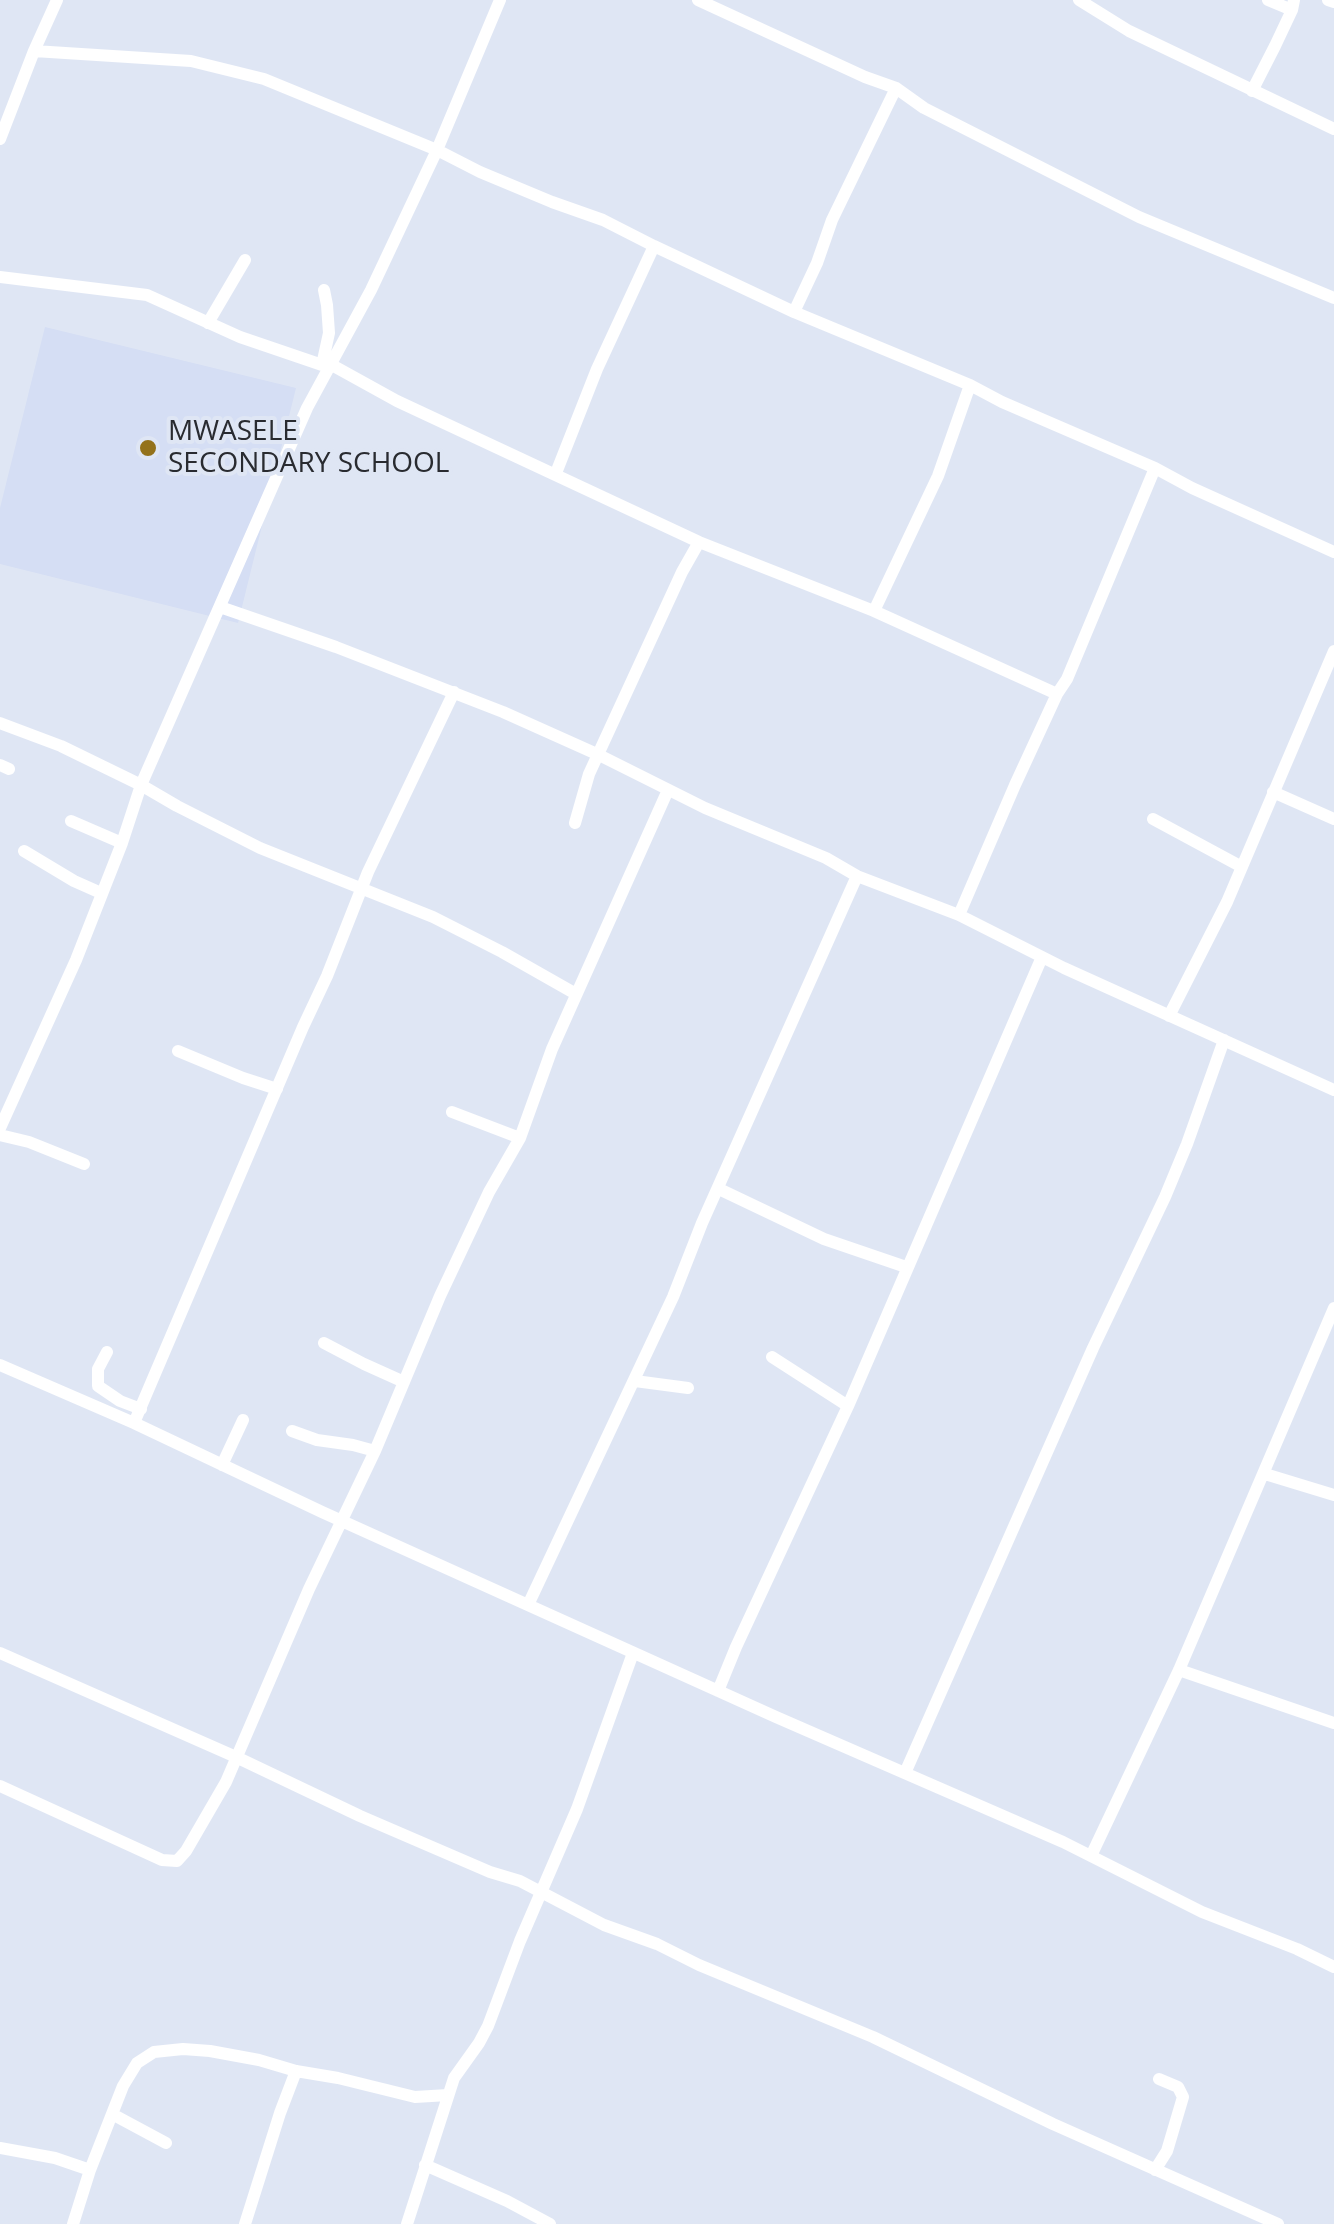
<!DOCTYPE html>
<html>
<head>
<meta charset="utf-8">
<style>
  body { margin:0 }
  canvas { display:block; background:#dfe6f4 }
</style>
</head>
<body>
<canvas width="1334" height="2224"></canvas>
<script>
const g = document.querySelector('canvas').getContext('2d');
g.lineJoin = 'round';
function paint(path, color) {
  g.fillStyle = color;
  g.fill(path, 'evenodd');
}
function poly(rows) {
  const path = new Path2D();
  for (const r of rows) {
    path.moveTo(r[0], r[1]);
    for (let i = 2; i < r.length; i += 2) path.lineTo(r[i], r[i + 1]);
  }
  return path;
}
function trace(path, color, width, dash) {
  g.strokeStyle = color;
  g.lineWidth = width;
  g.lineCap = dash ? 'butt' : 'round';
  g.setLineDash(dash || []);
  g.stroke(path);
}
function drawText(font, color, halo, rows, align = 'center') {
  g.font = font + ' "Open Sans",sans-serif';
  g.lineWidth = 8;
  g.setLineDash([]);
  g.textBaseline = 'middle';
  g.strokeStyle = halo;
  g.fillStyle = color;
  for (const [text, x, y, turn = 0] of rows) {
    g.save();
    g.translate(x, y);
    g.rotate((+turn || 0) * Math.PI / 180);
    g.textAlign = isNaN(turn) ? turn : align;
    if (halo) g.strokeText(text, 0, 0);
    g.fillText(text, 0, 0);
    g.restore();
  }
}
const built = poly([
  [45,327,296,388,238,623,0,564,0,508]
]);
const minor = poly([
  [698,0,865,77,896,88,924,108,1139,217,1334,298],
  [1079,0,1129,31,1334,129],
  [1268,0,1292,10],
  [1328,0,1334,2],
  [34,51,191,61,264,79,437,150,480,172,552,202,603,220,654,246,794,312,970,385,1002,402,1155,468,1192,488,1334,552],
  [1252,91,1275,46,1292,10,1294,0],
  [0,139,34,51,57,0],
  [0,277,147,295,240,337,328,367],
  [794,312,817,263,832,220,896,88],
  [208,323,245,260],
  [330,364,397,401,699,542,874,611,1057,694],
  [322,365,329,333,327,305,324,290],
  [556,473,597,369,654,246],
  [220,607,336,647,503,712,599,755,705,808,826,858,857,876,959,915,1064,968,1334,1090],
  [874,611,938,476,970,385],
  [0,723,61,746,141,785,177,806,260,848,433,917,502,952,576,994],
  [0,765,9,769],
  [1273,792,1334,819],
  [1153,819,1242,867],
  [71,821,122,843],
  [575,823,589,774,682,572,699,542],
  [24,851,74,881,101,893],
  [959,915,1015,785,1057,694,1067,679,1155,468],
  [1169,1016,1227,902,1334,651],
  [178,1051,243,1078,277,1089],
  [452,1112,520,1138],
  [0,1128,76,960,122,843,141,785,307,408,371,290,437,150,500,0],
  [0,1135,29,1142,84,1164],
  [719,1189,824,1239,906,1267],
  [324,1343,364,1364,404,1382],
  [107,1352,98,1369,98,1386,120,1401,141,1409],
  [772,1357,848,1406],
  [0,1365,134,1423,322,1512,776,1717,1063,1842,1202,1912,1297,1949,1334,1967],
  [635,1381,688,1388],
  [134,1423,303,1027,327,976,368,872,454,692],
  [292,1431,317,1440,353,1445,375,1451],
  [222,1465,243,1420],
  [1265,1474,1334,1495],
  [528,1605,673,1297,702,1223,857,876],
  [0,1653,236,1757,360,1816,490,1872,520,1881,604,1925,657,1944,699,1965,873,2037,1053,2124,1278,2224],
  [1179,1670,1334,1723],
  [718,1691,736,1647,848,1406,1042,957],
  [905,1773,1093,1348,1165,1197,1187,1144,1224,1040],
  [0,1786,162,1860,177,1861,186,1851,226,1782,309,1589,375,1451,440,1296,489,1192,520,1138,552,1049,668,790],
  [1091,1856,1179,1670,1334,1308],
  [112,2114,166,2143],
  [0,2148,55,2158,90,2170],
  [425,2165,507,2201,550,2224],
  [1155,2170,1167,2151,1183,2097,1178,2087,1159,2079],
  [73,2224,90,2170,123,2086,137,2063,154,2052,183,2049,210,2051,259,2060,296,2071,338,2078,415,2097,448,2095],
  [245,2224,280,2113,296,2071],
  [407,2224,454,2078,479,2043,488,2026,520,1941,577,1809,633,1653]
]);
const markers = [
  [148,448,10,"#94721a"]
];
const poiNames = [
  ["MWASELE",168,432],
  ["SECONDARY SCHOOL",168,464]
];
paint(built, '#d5def4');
trace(minor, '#fff', 12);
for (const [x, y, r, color] of markers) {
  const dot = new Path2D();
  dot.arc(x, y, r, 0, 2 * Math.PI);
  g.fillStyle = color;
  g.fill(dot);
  trace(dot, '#dfe6f4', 4);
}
drawText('28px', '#292b30', '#dfe6f4', poiNames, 'left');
</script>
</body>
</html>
